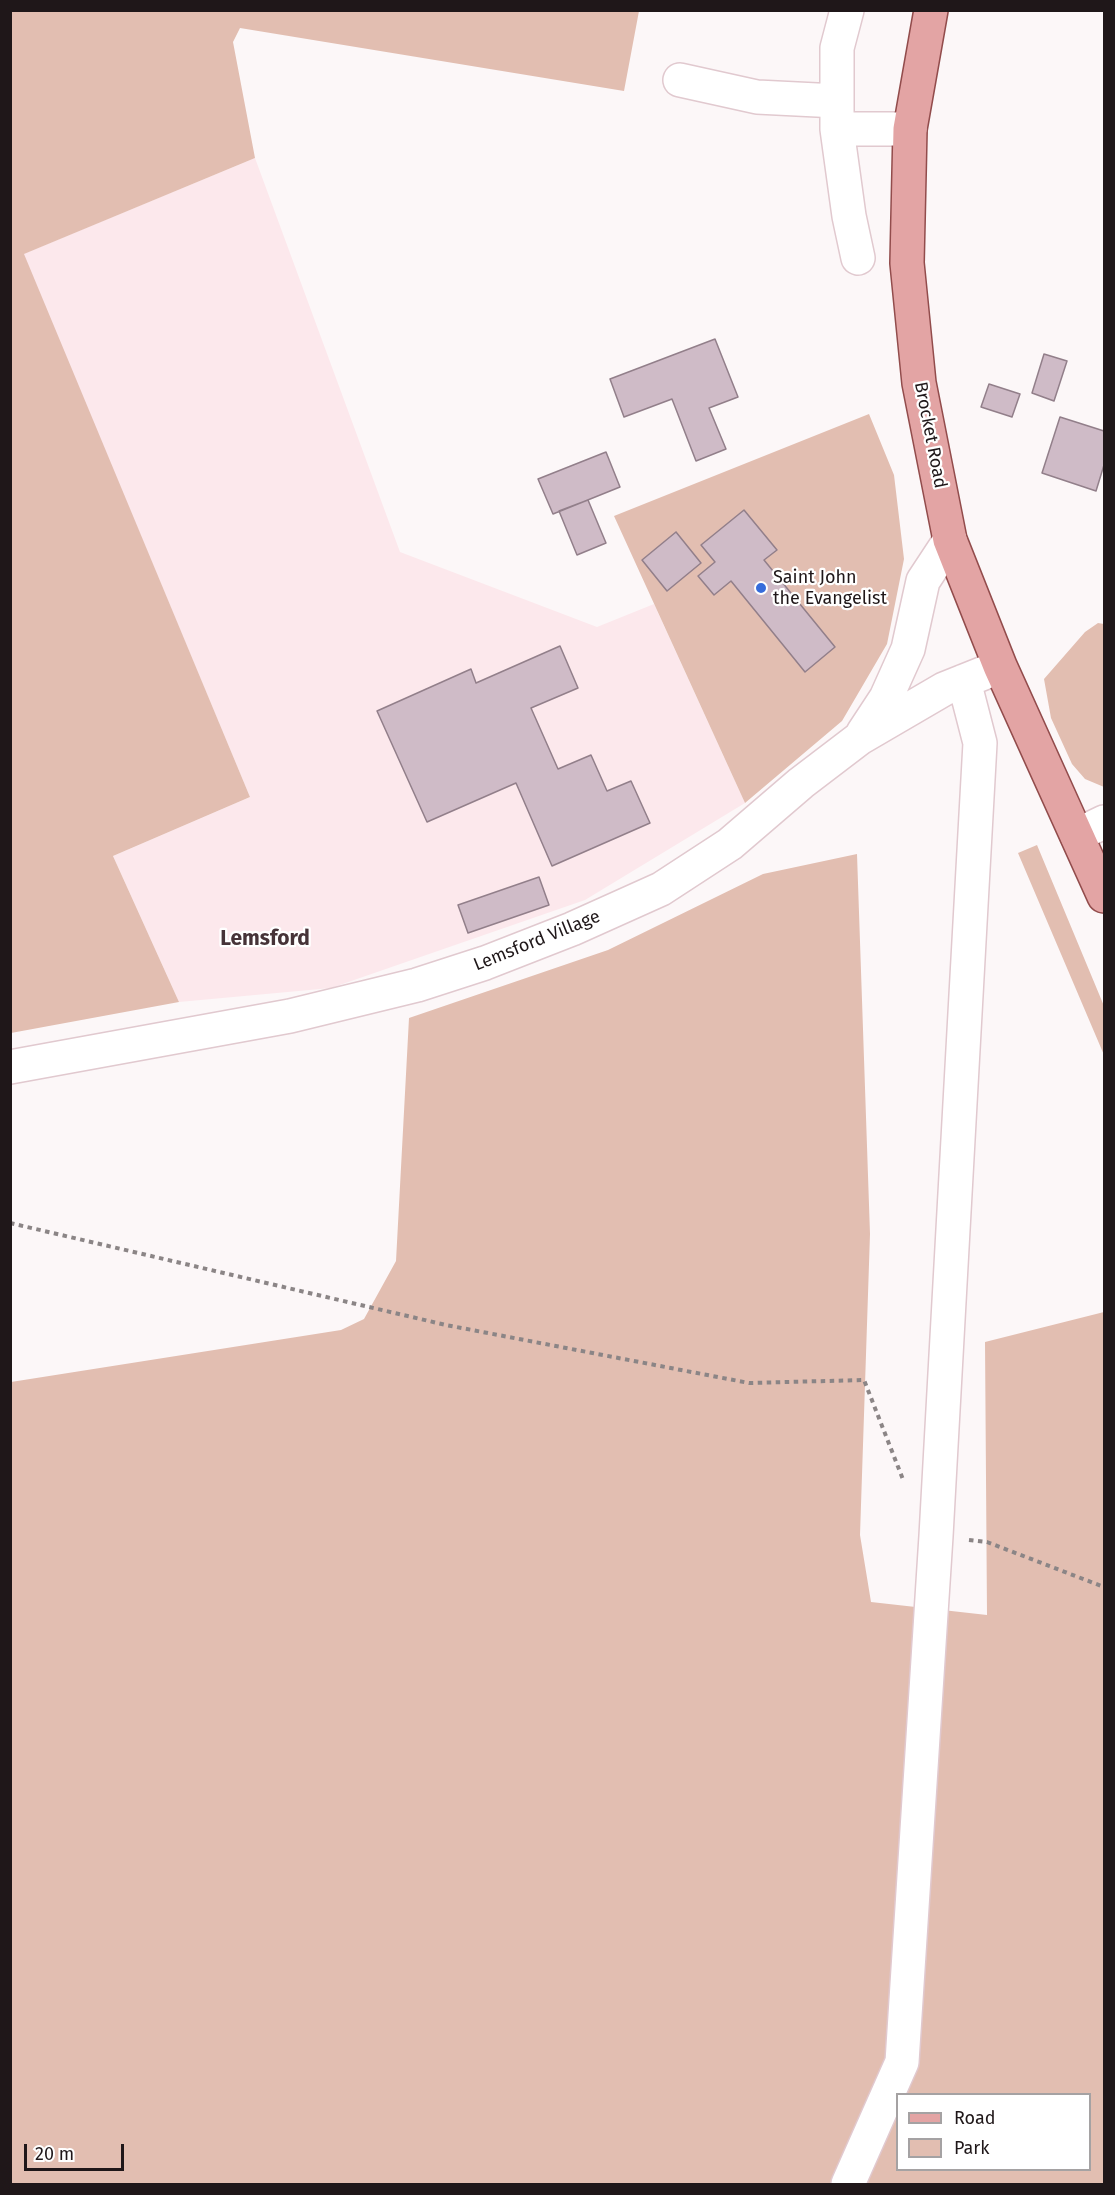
<!DOCTYPE html>
<html>
<head>
<meta charset="utf-8">
<style>
  body { margin:0 }
  #map { position:relative; width:1115px; height:2195px; overflow:hidden; background:#fcf7f8; font-family:"Fira Sans",sans-serif }
  canvas { display:block }
  .frame { position:absolute; inset:0; border:12px solid #1f1719; pointer-events:none }
  .legend { position:absolute; left:896px; top:2093px; width:195px; height:78px; box-sizing:border-box; background:#fff; border:2px solid #a5a2a3; margin:0; padding:8px 10px; list-style:none; font-size:18px; color:#1f1719 }
  .legend li { display:flex; align-items:center; gap:12px; height:30px }
  .legend b { width:30px; border:2px solid #a5a2a3 }
  .scale { position:absolute; left:24px; top:2144px; width:100px; height:27px; box-sizing:border-box; border:3px solid #1f1719; border-top:0; padding-left:8px; font-size:18px; line-height:21px; white-space:nowrap; color:#1f1719; -webkit-text-stroke:4px #fff; paint-order:stroke }
</style>
</head>
<body>
<div id="map">
<canvas width="1115" height="2195"></canvas>
<div class="frame"></div>
<ul class="legend">
<li><b style="height:8px;background:#e3a4a4"></b>Road</li>
<li><b style="height:16px;background:#e2beb1"></b>Park</li>
</ul>
<div class="scale">20 m</div>
</div>
<script>
const g = document.querySelector('canvas').getContext('2d');
g.lineJoin = 'round';
function paint(path, color) {
  g.fillStyle = color;
  g.fill(path, 'evenodd');
}
function poly(rows) {
  const path = new Path2D();
  for (const r of rows) {
    path.moveTo(r[0], r[1]);
    for (let i = 2; i < r.length; i += 2) path.lineTo(r[i], r[i + 1]);
  }
  return path;
}
function trace(path, color, width, dash) {
  g.strokeStyle = color;
  g.lineWidth = width;
  g.lineCap = dash ? 'butt' : 'round';
  g.setLineDash(dash || []);
  g.stroke(path);
}
function drawText(font, color, halo, rows, align = 'center') {
  g.font = font + ' "Fira Sans",sans-serif';
  g.lineWidth = 4.5;
  g.setLineDash([]);
  g.textBaseline = 'middle';
  g.strokeStyle = halo;
  g.fillStyle = color;
  for (const [text, x, y, turn = 0] of rows) {
    g.save();
    g.translate(x, y);
    g.rotate((+turn || 0) * Math.PI / 180);
    g.textAlign = isNaN(turn) ? turn : align;
    if (halo) g.strokeText(text, 0, 0);
    g.fillText(text, 0, 0);
    g.restore();
  }
}
const built = poly([
  [255,158,400,552,597,627,654,604,745,803,585,900,331,988,179,1002,113,856,250,797,23,254]
]);
const green = poly([
  [11,10,639,11,624,91,240,28,233,42,255,158,24,254,250,797,113,856,179,1002,11,1033],
  [869,414,894,475,904,559,887,644,842,721,745,803,614,516],
  [1098,623,1104,624,1104,787,1085,779,1072,764,1051,718,1044,679,1085,632],
  [1037,845,1104,1006,1104,1055,1018,853],
  [857,854,870,1234,860,1535,871,1602,987,1615,985,1342,1104,1312,1104,2184,11,2184,11,1382,341,1330,364,1319,396,1261,409,1018,608,950,763,874],
  [898,2094,1090,2094,1090,2170,898,2170]
]);
const building = poly([
  [715,339,738,397,709,408,726,449,696,461,672,399,624,417,610,379,715,339],
  [1044,354,1067,361,1054,401,1032,393,1044,354],
  [989,384,1020,394,1012,417,981,407,989,384],
  [1060,417,1104,431,1104,465,1096,491,1042,473,1060,417],
  [606,452,620,487,553,514,538,479,606,452],
  [588,500,606,543,577,555,559,511,588,500],
  [744,510,777,550,764,560,835,647,805,672,731,581,714,595,698,576,715,562,701,545,744,510],
  [676,532,701,563,667,591,642,560,676,532],
  [560,646,578,688,531,708,558,769,591,755,607,791,631,781,650,823,552,866,516,783,427,822,377,711,471,669,476,683,560,646],
  [539,877,549,905,468,933,458,905,539,877]
]);
const path = poly([
  [10,1223,446,1325,749,1383,864,1380,904,1482],
  [969,1540,987,1542,1104,1587]
]);
const minor = poly([
  [847,10,837,48,837,129,849,216,858,258],
  [680,80,757,97,837,101],
  [837,129,910,129],
  [863,733,886,698,908,649,923,581,950,540],
  [1077,835,1104,822],
  [10,1067,290,1016,417,985,485,963,572,929,661,889,730,844,801,783,860,738,944,689,984,673],
  [848,2184,902,2062,936,1536,980,743,964,681]
]);
const major = poly([
  [931,10,910,129,907,263,919,383,950,540,1000,666,1104,896]
]);
const markers = [
  [761,588,6,"#366cdb"]
];
const streetNames = [
  ["Brocket Road",930,435,79],
  ["Lemsford Village",537,941,-22]
];
const poiNames = [
  ["Saint John",773,578],
  ["the Evangelist",773,599]
];
const quarterNames = [
  ["Lemsford",265,939]
];
paint(built, '#fce8ec');
paint(green, '#e2beb1');
paint(building, '#cfbbc7');
trace(building, '#927f8a', 1.5);
trace(minor, '#e1c9cf', 36);
trace(major, '#924c4c', 36);
trace(path, '#8b8586', 4, [4.5, 4.5]);
trace(minor, '#fff', 33);
trace(major, '#e3a4a4', 33);
for (const [x, y, r, color] of markers) {
  const dot = new Path2D();
  dot.arc(x, y, r, 0, 2 * Math.PI);
  g.fillStyle = color;
  g.fill(dot);
  trace(dot, '#fff', 2);
}
drawText('18px', '#1f1719', '#fff', streetNames);
drawText('18px', '#1f1719', '#fff', poiNames, 'left');
drawText('bold 21px', '#463338', '#fff', quarterNames);
</script>
</body>
</html>
